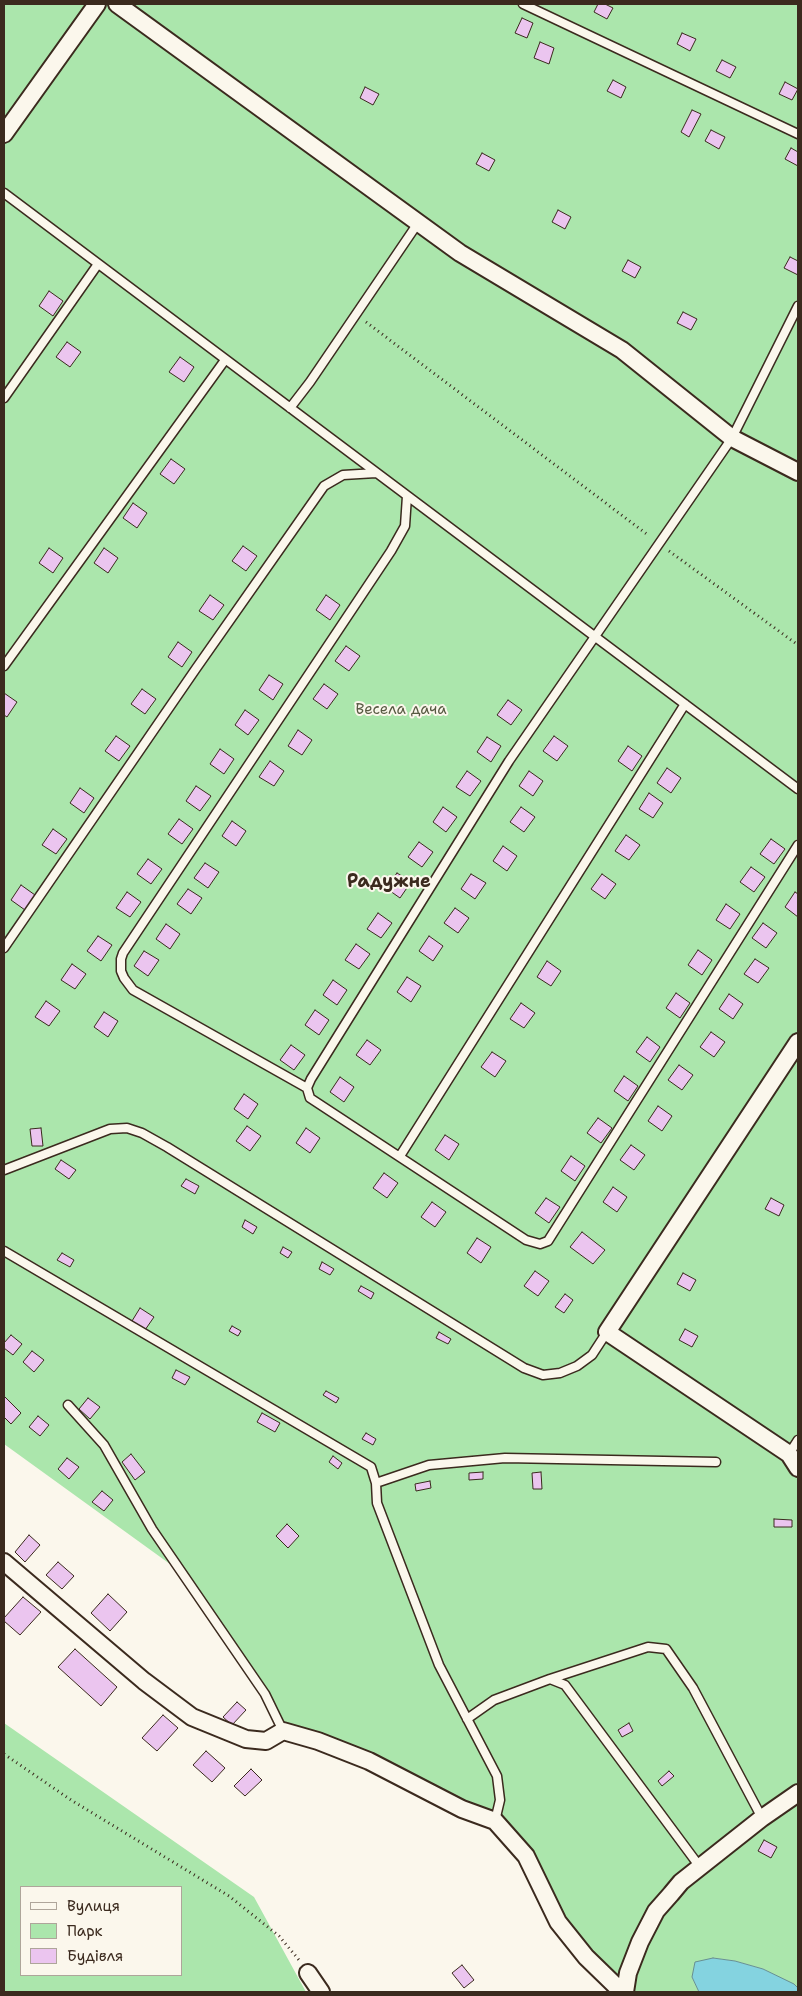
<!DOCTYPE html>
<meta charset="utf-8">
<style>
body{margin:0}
#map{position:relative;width:802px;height:1996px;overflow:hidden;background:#fbf7ec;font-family:"Shantell Sans",sans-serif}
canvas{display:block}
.frame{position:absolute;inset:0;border:5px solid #3b2a1e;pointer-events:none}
.legend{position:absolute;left:20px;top:1886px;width:162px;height:90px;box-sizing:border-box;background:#fbf7ec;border:1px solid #aea59a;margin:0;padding:6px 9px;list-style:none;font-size:15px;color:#3b2a1e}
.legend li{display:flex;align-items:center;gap:10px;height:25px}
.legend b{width:25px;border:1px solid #aea59a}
</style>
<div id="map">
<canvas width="802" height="1996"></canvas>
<div class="frame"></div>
<ul class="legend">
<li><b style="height:6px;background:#fbf7ec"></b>Вулиця</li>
<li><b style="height:14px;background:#abe6ac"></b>Парк</li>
<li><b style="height:14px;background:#ebc5ef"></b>Будівля</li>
</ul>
</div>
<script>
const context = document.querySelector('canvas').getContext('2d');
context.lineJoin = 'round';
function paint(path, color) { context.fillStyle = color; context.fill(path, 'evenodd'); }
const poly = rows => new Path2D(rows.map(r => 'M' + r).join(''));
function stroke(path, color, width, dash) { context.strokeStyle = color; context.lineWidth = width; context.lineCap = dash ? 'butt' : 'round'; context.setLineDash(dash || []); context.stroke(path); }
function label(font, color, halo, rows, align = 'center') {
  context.font = font + ' "Shantell Sans",sans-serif'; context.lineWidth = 4; context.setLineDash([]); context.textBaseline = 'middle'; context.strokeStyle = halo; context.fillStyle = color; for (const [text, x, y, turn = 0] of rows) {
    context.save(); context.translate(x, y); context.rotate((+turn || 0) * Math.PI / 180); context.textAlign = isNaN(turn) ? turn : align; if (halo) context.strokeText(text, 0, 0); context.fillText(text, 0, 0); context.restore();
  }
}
const green = poly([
 [4,4,798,4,798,1988,763,1969,735,1961,713,1958,692,1977,699,1992,622,1992,586,1957,495,1821,283,1731,265,1694,181,1572,4,1444],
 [4,1723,254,1897,306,1992,4,1992],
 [181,1887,181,1975,21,1975,21,1887]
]);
const water = poly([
 [713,1958,735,1961,763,1969,794,1984,798,1988,798,1992,699,1992,692,1977,695,1962,713,1958]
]);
const building = poly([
 [598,4,605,4,613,8,607,19,594,12,598,4],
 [522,18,533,23,527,38,515,33,522,18],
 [682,33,696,39,690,51,677,44,682,33],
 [540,42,554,48,549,64,534,58,540,42],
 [722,60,736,67,730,78,716,71,722,60],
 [613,80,626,87,621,98,607,91,613,80],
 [785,82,798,89,792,100,779,94,785,82],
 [365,87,379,94,373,105,360,98,365,87],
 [692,110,701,114,689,137,681,132,692,110],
 [711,130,725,137,719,149,705,141,711,130],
 [791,148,798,152,798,166,785,159,791,148],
 [482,153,495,160,489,171,476,164,482,153],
 [558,210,571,217,565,229,552,222,558,210],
 [790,257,798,261,798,275,784,268,790,257],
 [628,260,641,267,635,278,622,271,628,260],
 [49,291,63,301,53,316,39,306,49,291],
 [683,312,697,319,691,330,677,323,683,312],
 [67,342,81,352,70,367,56,357,67,342],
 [180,357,194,367,184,382,169,372,180,357],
 [171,459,185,469,174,484,160,474,171,459],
 [133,503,147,513,137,528,123,518,133,503],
 [243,546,257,556,246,571,232,561,243,546],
 [49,548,63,558,53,573,39,563,49,548],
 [104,548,118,558,108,573,94,563,104,548],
 [210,595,224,605,213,620,199,611,210,595],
 [326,595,340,605,330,620,316,610,326,595],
 [178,642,192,652,182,667,168,657,178,642],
 [346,646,360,656,349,671,335,661,346,646],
 [269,675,283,684,273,700,259,690,269,675],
 [324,684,338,694,327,709,313,699,324,684],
 [142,689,156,699,145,714,131,704,142,689],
 [4,693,17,702,7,717,4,715,4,693],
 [508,700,522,710,511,725,497,715,508,700],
 [245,710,259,720,248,735,235,725,245,710],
 [298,730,312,740,302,755,288,746,298,730],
 [116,736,130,746,119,761,105,751,116,736],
 [554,736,568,746,557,761,543,751,554,736],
 [487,737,501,746,491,762,477,752,487,737],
 [628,746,642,756,632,771,618,761,628,746],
 [220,749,234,759,224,774,210,764,220,749],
 [270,761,284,771,274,786,259,777,270,761],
 [667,768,681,778,671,793,657,783,667,768],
 [467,771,481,781,470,796,456,787,467,771],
 [529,771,543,781,533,796,519,786,529,771],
 [196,786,211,796,200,811,186,801,196,786],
 [80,788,94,798,84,813,70,803,80,788],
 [649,793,663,803,653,818,639,809,649,793],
 [443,807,457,817,446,832,433,822,443,807],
 [521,807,535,817,524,832,510,822,521,807],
 [179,819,193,829,182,844,168,834,179,819],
 [232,821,246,831,236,846,222,836,232,821],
 [53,829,67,839,56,854,42,845,53,829],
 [626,835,640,845,629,860,615,851,626,835],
 [771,839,785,849,774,864,760,854,771,839],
 [419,842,433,852,422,867,408,857,419,842],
 [503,846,517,856,507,871,493,861,503,846],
 [148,859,162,869,151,884,137,874,148,859],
 [205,863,219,872,208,888,194,878,205,863],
 [751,867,765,877,754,892,740,882,751,867],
 [397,873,411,882,400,898,386,888,397,873],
 [471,874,486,883,475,899,461,889,471,874],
 [602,874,616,884,605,899,591,889,602,874],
 [21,885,35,895,25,910,11,900,21,885],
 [188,889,202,898,191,914,177,904,188,889],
 [127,892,141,902,130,917,116,908,127,892],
 [795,892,798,894,798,917,785,907,795,892],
 [726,904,740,914,730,929,716,920,726,904],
 [455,908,469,918,458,933,444,923,455,908],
 [378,913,392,923,381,938,367,929,378,913],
 [763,923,777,933,766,948,752,938,763,923],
 [166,924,180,934,170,949,156,939,166,924],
 [98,936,112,945,101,961,87,951,98,936],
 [429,936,443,946,433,961,419,951,429,936],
 [356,944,370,954,359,969,345,960,356,944],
 [698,950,712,960,702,975,688,965,698,950],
 [144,951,159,960,148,976,134,966,144,951],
 [755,959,769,968,758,983,744,974,755,959],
 [547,961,561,971,551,986,537,977,547,961],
 [72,964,86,974,75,989,61,980,72,964],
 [407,977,421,986,411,1002,397,992,407,977],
 [333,980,347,990,337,1005,323,995,333,980],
 [676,993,690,1003,680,1018,666,1008,676,993],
 [729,994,743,1004,733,1019,719,1009,729,994],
 [46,1001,60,1011,49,1026,35,1017,46,1001],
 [521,1003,535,1013,524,1028,510,1019,521,1003],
 [315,1010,329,1020,319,1035,305,1025,315,1010],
 [104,1012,118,1021,108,1037,94,1027,104,1012],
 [711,1032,725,1042,714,1057,700,1047,711,1032],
 [647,1037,660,1047,650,1062,636,1052,647,1037],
 [367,1040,381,1050,370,1065,356,1055,367,1040],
 [291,1045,305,1055,294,1070,280,1060,291,1045],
 [492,1052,506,1061,495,1077,481,1067,492,1052],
 [679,1065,693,1075,682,1090,668,1080,679,1065],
 [624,1076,638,1086,628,1101,614,1091,624,1076],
 [340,1077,354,1087,344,1102,330,1092,340,1077],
 [244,1094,258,1104,248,1119,234,1109,244,1094],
 [658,1106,672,1116,662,1131,648,1121,658,1106],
 [598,1118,612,1128,601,1143,587,1133,598,1118],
 [247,1126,261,1136,250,1151,236,1141,247,1126],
 [41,1128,43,1146,32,1146,30,1129,41,1128],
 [306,1128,320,1138,310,1153,296,1143,306,1128],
 [445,1135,459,1144,449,1160,435,1150,445,1135],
 [631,1145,645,1155,634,1170,620,1160,631,1145],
 [571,1156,585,1166,575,1181,561,1171,571,1156],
 [61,1160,76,1170,69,1179,55,1169,61,1160],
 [384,1173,398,1183,387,1198,373,1188,384,1173],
 [186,1179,199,1186,195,1194,181,1186,186,1179],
 [613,1187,627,1197,617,1212,603,1202,613,1187],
 [546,1198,560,1207,549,1223,535,1213,546,1198],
 [771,1198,784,1205,779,1216,765,1209,771,1198],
 [432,1202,446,1212,435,1227,421,1217,432,1202],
 [245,1220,257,1227,253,1234,242,1227,245,1220],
 [582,1232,605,1250,593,1264,570,1247,582,1232],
 [477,1238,491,1247,481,1263,467,1253,477,1238],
 [283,1247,292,1252,288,1258,280,1253,283,1247],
 [62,1253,74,1260,70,1267,57,1260,62,1253],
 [322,1262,334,1269,330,1275,319,1269,322,1262],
 [535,1271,549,1281,538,1296,524,1286,535,1271],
 [683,1273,696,1280,690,1291,677,1284,683,1273],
 [361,1286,374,1293,371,1299,358,1291,361,1286],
 [565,1294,573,1300,564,1313,555,1307,565,1294],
 [140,1308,154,1317,145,1330,132,1321,140,1308],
 [232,1326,241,1331,238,1336,229,1331,232,1326],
 [685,1329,698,1336,692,1347,679,1340,685,1329],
 [439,1332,451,1339,448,1344,436,1338,439,1332],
 [11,1335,22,1344,13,1355,4,1348,4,1343,11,1335],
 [32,1351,44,1360,34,1372,23,1362,32,1351],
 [176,1370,190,1377,185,1385,172,1378,176,1370],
 [326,1391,339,1398,336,1403,323,1395,326,1391],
 [4,1396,21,1413,11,1424,4,1417,4,1396],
 [88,1398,100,1407,90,1419,79,1409,88,1398],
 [262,1413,280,1423,275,1432,257,1422,262,1413],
 [38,1416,49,1425,40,1436,29,1427,38,1416],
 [366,1433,376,1439,373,1445,362,1439,366,1433],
 [131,1454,145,1472,135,1480,122,1462,131,1454],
 [333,1456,342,1463,338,1469,329,1462,333,1456],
 [67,1458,79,1467,69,1479,58,1469,67,1458],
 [483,1472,483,1479,469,1480,469,1473,483,1472],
 [541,1472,542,1489,533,1489,532,1473,541,1472],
 [430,1481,431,1488,416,1491,415,1484,430,1481],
 [102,1491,113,1500,104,1511,92,1502,102,1491],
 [774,1519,792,1520,792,1527,774,1527,774,1519],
 [287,1524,299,1536,288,1548,276,1536,287,1524],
 [29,1535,40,1545,25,1562,15,1552,29,1535],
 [58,1562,74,1576,62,1589,46,1575,58,1562],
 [108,1594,127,1612,110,1631,91,1613,108,1594],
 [23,1597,41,1612,20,1635,4,1621,4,1618,23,1597],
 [75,1649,117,1687,101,1706,58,1667,75,1649],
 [237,1702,246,1710,232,1725,223,1717,237,1702],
 [163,1715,178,1728,157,1751,142,1738,163,1715],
 [629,1723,633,1731,622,1737,618,1730,629,1723],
 [206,1751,225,1768,212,1782,193,1765,206,1751],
 [251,1769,262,1780,245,1796,234,1786,251,1769],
 [669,1771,674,1776,662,1786,658,1781,669,1771],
 [764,1840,777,1847,771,1858,758,1851,764,1840],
 [462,1965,474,1980,464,1988,452,1973,462,1965]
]);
const path = poly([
 [366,322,648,535],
 [669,551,798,645],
 [4,1754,71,1800,229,1896,279,1936,299,1960]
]);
const lane = poly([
 [523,4,798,134],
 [4,193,798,789],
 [798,306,732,438,509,761,311,1079,307,1088,310,1098,526,1240,540,1244,548,1241,798,845],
 [4,398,98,264],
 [290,408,310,382,418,223],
 [4,666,225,360],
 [4,948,195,670,324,486,343,475,376,473],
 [307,1088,133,990,124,978,121,971,121,959,123,953,391,551,405,526,407,496],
 [400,1156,685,704],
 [4,1170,110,1129,127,1128,142,1133,167,1147,524,1368,543,1375,560,1373,577,1366,592,1355,607,1332],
 [4,1251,371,1467,376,1483,377,1503,439,1665,497,1776,500,1800,495,1821],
 [68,1405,104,1445,152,1529,265,1694,283,1731],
 [789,1454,798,1440],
 [376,1483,429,1465,505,1458,716,1462],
 [550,1679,648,1647,666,1649,693,1688,762,1818],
 [467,1719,494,1700,550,1679,565,1685,700,1867]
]);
const street = poly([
 [117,4,460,253,622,350,732,438,798,472],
 [4,134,97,4],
 [798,1042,607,1332,789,1454,798,1468],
 [4,1562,144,1681,192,1717,246,1739,266,1741,283,1731,318,1741,369,1761,462,1809,495,1821,526,1856,558,1922,586,1957,622,1992],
 [308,1973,321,1992],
 [625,1992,628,1973,640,1942,656,1911,671,1894,681,1882,762,1818,798,1793]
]);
const parkNames = [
 ["Весела дача",401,710]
];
const quarterNames = [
 ["Радужне",389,882]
];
paint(green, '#abe6ac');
paint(water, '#84d3e0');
stroke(water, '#678f92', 1);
paint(building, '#ebc5ef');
stroke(building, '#3b2a1e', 1);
stroke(lane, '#3b2a1e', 11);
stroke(street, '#3b2a1e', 20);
stroke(path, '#3b2a1e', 3, [1, 4]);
stroke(lane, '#fbf7ec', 8);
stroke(street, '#fbf7ec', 16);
label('15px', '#575942', '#fbf7ec', parkNames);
label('bold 18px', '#3b2a1e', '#fbf7ec', quarterNames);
</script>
